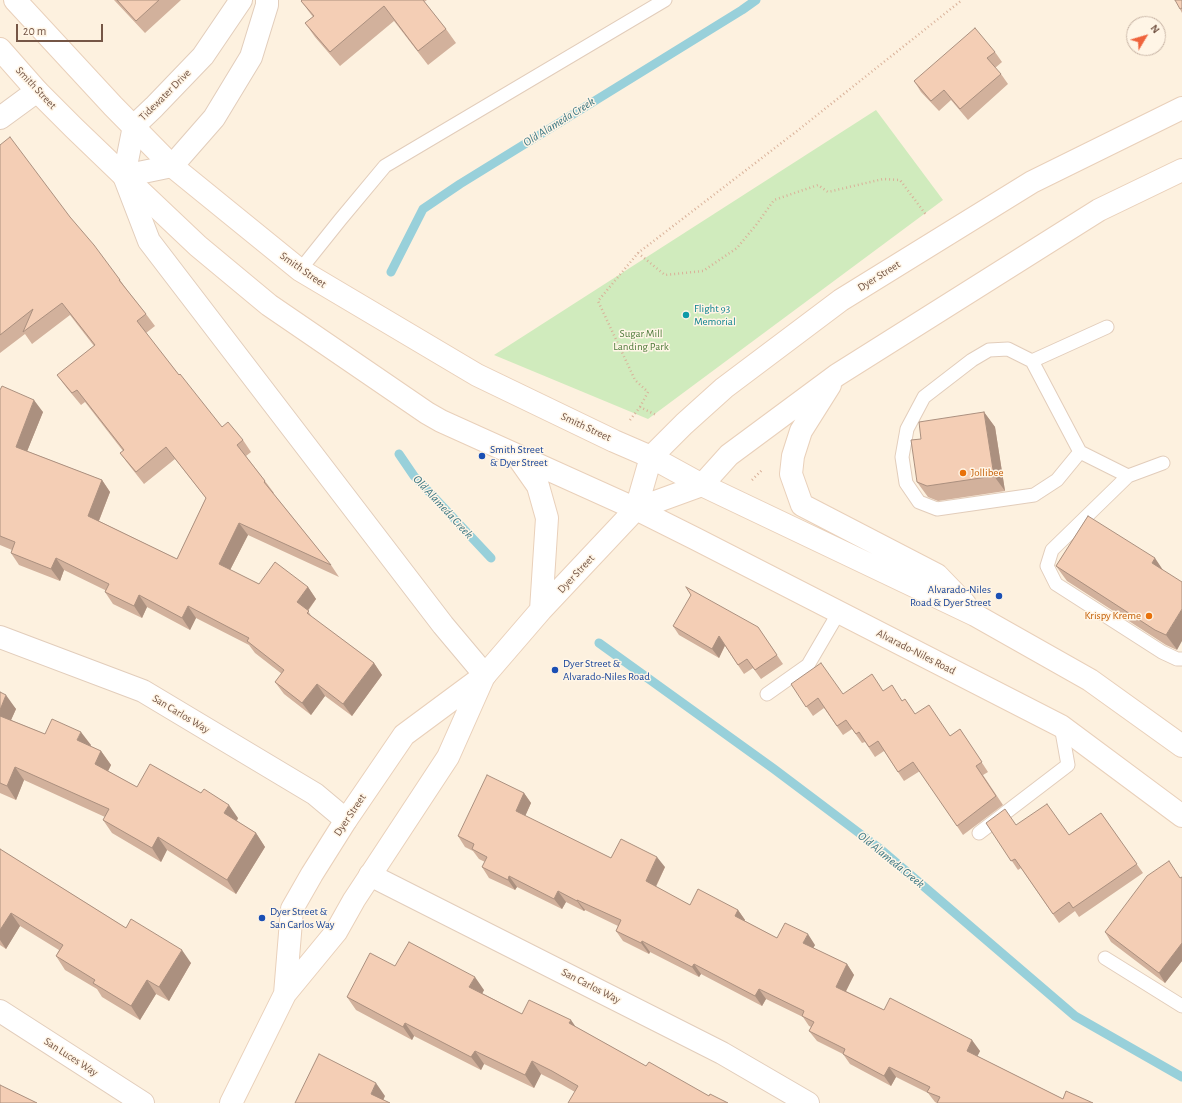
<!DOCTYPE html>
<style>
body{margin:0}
#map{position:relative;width:1182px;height:1103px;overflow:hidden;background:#fdf1df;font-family:"Alegreya Sans",sans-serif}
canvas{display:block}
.north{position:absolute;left:1126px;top:16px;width:40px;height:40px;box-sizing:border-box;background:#fff5e6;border:1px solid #c8b5a6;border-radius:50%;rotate:52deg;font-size:11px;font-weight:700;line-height:16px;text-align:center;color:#755646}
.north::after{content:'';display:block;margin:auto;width:14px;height:18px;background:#ef633c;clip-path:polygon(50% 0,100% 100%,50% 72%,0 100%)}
.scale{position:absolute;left:16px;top:24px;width:87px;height:18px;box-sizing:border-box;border:2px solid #755646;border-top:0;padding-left:5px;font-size:12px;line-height:14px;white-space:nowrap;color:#755646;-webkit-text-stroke:3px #fff5e6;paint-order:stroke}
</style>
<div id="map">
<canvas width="1182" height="1103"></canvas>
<div class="north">N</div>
<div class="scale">20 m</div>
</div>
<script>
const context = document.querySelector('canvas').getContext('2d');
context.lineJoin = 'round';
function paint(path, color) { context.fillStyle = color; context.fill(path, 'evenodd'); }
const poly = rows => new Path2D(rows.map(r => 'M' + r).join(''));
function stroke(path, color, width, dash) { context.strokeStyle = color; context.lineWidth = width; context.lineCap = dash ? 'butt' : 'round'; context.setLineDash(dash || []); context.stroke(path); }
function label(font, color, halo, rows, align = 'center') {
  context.font = font + ' "Alegreya Sans",sans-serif'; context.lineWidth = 3; context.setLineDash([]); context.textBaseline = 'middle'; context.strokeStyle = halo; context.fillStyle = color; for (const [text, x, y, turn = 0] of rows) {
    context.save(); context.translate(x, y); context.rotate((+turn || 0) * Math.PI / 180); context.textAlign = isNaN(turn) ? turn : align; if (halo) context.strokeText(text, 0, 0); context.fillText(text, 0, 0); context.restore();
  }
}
const green = poly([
 [876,110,943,200,648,419,494,355]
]);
const stream = poly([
 [391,272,423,209,460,184,742,10,756,0],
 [399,454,414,476,491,558],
 [599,643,774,769,879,848,1075,1016,1182,1077]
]);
const path = poly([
 [638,253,665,275,703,271,737,248,756,225,774,200,818,185,828,192,883,179,900,180,927,216],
 [640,407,648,392,635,380,598,301,638,253,797,131,962,0],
 [630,420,640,407,656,415],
 [752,480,762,470]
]);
const lane = poly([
 [300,270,340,220,385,166,665,0],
 [1107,327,1032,361,1080,452,1128,476,1163,463],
 [1032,361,1008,349,989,350,972,360,924,397,907,429,902,457,906,483,919,502,937,509,1034,495,1057,480,1080,452],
 [1128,476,1052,550,1047,566,1056,584,1162,652,1177,659,1182,659],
 [767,694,808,665,839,612],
 [979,833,1068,765,1061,726],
 [1105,958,1182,1006]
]);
const street = poly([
 [0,118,37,91],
 [124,176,149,241,443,625,485,675],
 [124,176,172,166,214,118,251,57,267,5,267,0],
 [124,176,134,126,154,107,203,56,241,0],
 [0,637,143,691,315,794,346,820],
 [370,875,722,1053,808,1103],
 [0,1011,143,1103]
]);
const secondary = poly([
 [15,0,113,106,172,166,300,270,477,375,614,441,651,457,702,485,975,615,1090,680,1182,746],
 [0,49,37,91,74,128,124,176,198,246,269,305,427,413,441,421,636,509,696,539,1061,726,1182,816],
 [830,385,801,431,793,456,791,474,802,505,937,575,965,604],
 [517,456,538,486,547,518,541,610],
 [636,509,651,457,684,424,724,388,841,300,1032,182,1182,108],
 [285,994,292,909,312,874,346,820,404,735,485,675,541,610,636,509,702,485,729,455,837,375,1099,210,1182,170],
 [231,1103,285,994,336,932,354,900,448,757,484,676]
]);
const wall = poly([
 [114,0,181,0,145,33],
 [302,0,427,0,424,2,446,29,456,43,428,65,394,21,340,66,315,37,305,23,313,17,301,1],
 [1182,0,1182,13,1180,9],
 [995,52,1002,62,995,68,1001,74,1008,84,968,120,951,100,939,111,921,92,914,81],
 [0,145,70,217,120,280,127,290,146,314,155,326,146,333,179,375,222,427,243,440,251,452,246,456,265,481,274,493,273,493,331,565,339,577,248,535,230,570,259,584,308,587,316,599,308,611,312,617,374,663,382,675,352,716,325,696,311,715,284,694,275,682,282,674,255,653,249,645,196,618,190,630,147,607,142,618,113,604,105,592,105,590,64,570,60,581,19,565,11,553,12,550,0,545,0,390,43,412,27,451,102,480,110,492,99,521,177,559,206,498,175,459,144,484,129,465,120,453,123,451,85,402,81,405,66,387,57,375,94,346,70,315,32,344,25,334,0,353],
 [984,412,995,427,1005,491,938,501,928,497,917,482,921,439],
 [1088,516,1177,650,1166,645,1067,581,1056,566],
 [673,626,758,627,783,664,761,679,753,668,744,674,725,646,719,658,679,635],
 [791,684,843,694,883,691,902,701,915,714,950,736,960,729,988,772,983,775,1003,805,963,835,920,771,904,781,884,751,875,757,865,742,862,743,852,729,843,735,824,708,813,716],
 [0,692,16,709,11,720,45,734,91,745,90,746,101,751,111,765,108,771,137,787,238,818,237,821,256,833,265,847,236,894,167,850,161,862,112,833,103,820,105,817,24,780,16,800,0,793],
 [524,793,531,803,525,816,611,858,665,867,656,887,690,905,738,910,745,920,745,921,777,938,815,945,813,948,847,964,854,975,846,991,884,1010,980,1051,977,1056,1063,1099,1093,1103,937,1103,935,1102,928,1093,896,1077,891,1086,850,1064,843,1054,817,1041,809,1031,811,1027,809,1026,803,1017,766,999,762,1006,701,974,699,977,650,952,649,954,623,941,616,931,618,926,585,910,584,911,566,902,562,909,517,887,515,890,489,878,482,867,485,862,479,859,473,851,465,847,458,836],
 [1101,813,1143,873,1079,917,1075,911,1059,923,1021,868,1018,870,986,823,1016,825,1069,835],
 [0,849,126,928,191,963,169,1001,156,994,140,1020,102,997,97,989,65,970,56,956,59,950,20,926,6,949,0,945],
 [1182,877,1182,961,1165,983,1111,942,1105,932],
 [395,966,484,990,482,993,522,1014,576,1027,646,1066,709,1096,728,1103,575,1092,561,1084,541,1074,534,1088,484,1064,481,1070,414,1036,412,1040,356,1010,347,997]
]);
const shadedWall = poly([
 [34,400,43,412,24,459,16,447],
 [984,412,995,427,1005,491,994,476],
 [102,480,110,492,96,528,88,516],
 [239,523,248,535,227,576,219,564],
 [56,558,64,570,60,581,51,569],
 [1155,558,1165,573,1152,563],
 [308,587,316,599,305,614,297,602],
 [139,595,147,607,142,618,134,606],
 [188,606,196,618,190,630,182,618],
 [1182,609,1182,641,1177,650,1166,635],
 [719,636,725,645,719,658,712,649],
 [374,663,382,675,352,716,343,704],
 [317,684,325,696,311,715,302,703],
 [6,695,16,709,7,729,0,718,0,710],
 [81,732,91,745,87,754,77,740],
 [101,751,111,765,105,777,95,764],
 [15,767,24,780,16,800,7,786],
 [524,793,531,803,523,821,516,811],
 [229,805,238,818,233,827,224,813],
 [256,833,265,847,236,894,227,880],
 [158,837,167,850,161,862,152,848],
 [657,857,665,867,653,892,646,881],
 [509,876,517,887,515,890,508,880],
 [558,891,566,902,562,909,554,899],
 [577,900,585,910,584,911,577,901],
 [738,910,745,920,742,926,735,916],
 [11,913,20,926,6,949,0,940,0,930],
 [808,934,815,945,810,954,803,943],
 [642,941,650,952,649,954,641,943],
 [1182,943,1182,961,1165,983,1159,973],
 [182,950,191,963,169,1001,159,987],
 [694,964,701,974,699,977,692,967],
 [847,964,854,975,843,997,836,987],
 [475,977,484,990,479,1000,469,987],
 [147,980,156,994,140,1020,131,1006],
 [759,989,766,999,762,1006,755,996],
 [571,1020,580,1033,569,1023],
 [405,1023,414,1036,412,1040,403,1027],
 [972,1040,980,1051,975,1061,967,1051],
 [475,1051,484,1064,481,1070,471,1057],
 [532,1061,541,1074,534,1088,525,1075],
 [889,1067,896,1077,891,1086,884,1076],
 [376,1083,385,1096,382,1103,371,1094]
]);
const building = poly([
 [117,0,159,0,136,21,117,0],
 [302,0,423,0,446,29,418,51,384,6,330,52,305,23,314,16,301,1,302,0],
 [1175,0,1182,0,1182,8,1180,9,1175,0],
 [975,28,995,52,987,58,1001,74,960,109,944,90,931,101,914,81,975,28],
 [10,137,70,217,94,245,120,280,119,280,146,314,137,321,179,375,180,374,222,427,228,422,243,440,237,445,265,481,264,482,331,565,239,523,219,564,259,584,275,562,308,587,297,602,309,611,307,613,374,663,343,704,317,684,302,703,275,682,284,670,247,641,249,638,188,606,182,618,139,595,134,606,105,592,109,584,56,558,51,569,11,553,15,542,0,536,0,390,2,386,34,400,16,447,102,480,88,516,177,559,206,498,166,447,136,472,120,453,124,450,77,390,72,393,57,375,95,345,62,303,23,332,33,309,0,335,0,145,10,137],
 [984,412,994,476,927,486,917,482,911,440,921,439,919,422,984,412],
 [1088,516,1155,558,1152,563,1182,582,1182,609,1166,635,1155,630,1056,566,1088,516],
 [686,587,758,627,777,655,755,670,747,659,738,665,719,636,712,649,673,626,691,595,686,587],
 [821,663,843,694,872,674,883,691,892,685,902,701,905,699,915,714,929,705,950,736,960,729,982,762,976,766,996,796,957,826,913,762,898,772,878,741,869,747,859,732,856,734,846,720,837,726,818,698,806,707,791,684,821,663],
 [0,692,6,695,0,710,0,692],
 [0,716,45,734,52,719,81,732,77,740,101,751,95,764,137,787,150,764,201,793,204,789,229,805,224,813,256,833,227,880,158,837,152,848,103,820,109,809,15,767,7,786,0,783,0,716],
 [487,775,524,793,516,811,611,858,621,839,657,857,646,881,690,905,698,889,738,910,735,916,777,938,785,923,808,934,803,943,847,964,836,987,884,1010,890,998,972,1040,967,1051,1063,1099,1066,1091,1093,1103,937,1103,940,1097,927,1092,930,1087,889,1067,884,1076,843,1054,845,1049,809,1031,814,1022,802,1016,804,1011,759,989,755,996,694,964,692,967,642,941,641,943,616,931,621,920,577,900,577,901,558,891,554,899,509,876,508,880,482,867,487,857,472,849,474,844,458,836,487,775],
 [1047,804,1069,835,1101,813,1137,864,1073,908,1069,902,1053,914,1015,859,1011,861,986,823,1005,809,1016,825,1047,804],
 [0,849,126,928,131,919,182,950,159,987,147,980,131,1006,93,983,95,980,56,956,63,945,11,913,0,930,0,849],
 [1169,861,1180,878,1182,877,1182,943,1159,973,1105,932,1147,876,1169,861],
 [409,942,475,977,469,987,522,1014,529,1000,571,1020,569,1023,646,1066,649,1062,709,1096,710,1094,728,1103,568,1103,578,1086,552,1071,532,1061,525,1075,475,1051,471,1057,405,1023,403,1027,347,997,370,953,395,966,409,942],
 [319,1054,376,1083,371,1094,390,1103,295,1103,319,1054],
 [0,1085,37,1103,0,1103,0,1085]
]);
const markers = [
 [686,315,4,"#0f9aa8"],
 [482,456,4,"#1a4fb4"],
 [963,473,4,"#e8710a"],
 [999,596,4,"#1a4fb4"],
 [1149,616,4,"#e8710a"],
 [555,670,4,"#1a4fb4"],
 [262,918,4,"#1a4fb4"]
];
const streetNames = [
 ["Smith Street",36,88,47],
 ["Tidewater Drive",165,95,-45],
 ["Smith Street",303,270,35],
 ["Dyer Street",879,276,-32],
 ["Smith Street",586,427,25],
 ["Dyer Street",576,574,-47],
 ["Alvarado-Niles Road",916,652,27],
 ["San Carlos Way",181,714,31],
 ["Dyer Street",350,815,-56],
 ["San Carlos Way",591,986,27],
 ["San Luces Way",71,1057,33]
];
const cultureNames = [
 ["Flight 93",694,309],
 ["Memorial",694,322]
];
const parkNames = [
 ["Sugar Mill",641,334],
 ["Landing Park",641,347]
];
const transitNames = [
 ["Smith Street",490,450],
 ["& Dyer Street",490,463],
 ["Alvarado-Niles",991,590,"right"],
 ["Road & Dyer Street",991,603,"right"],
 ["Dyer Street &",563,664],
 ["Alvarado-Niles Road",563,677],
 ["Dyer Street &",270,912],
 ["San Carlos Way",270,925]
];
const foodNames = [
 ["Jollibee",971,473],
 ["Krispy Kreme",1141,616,"right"]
];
const waterNames = [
 ["Old Alameda Creek",559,122,-32],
 ["Old Alameda Creek",443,507,47],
 ["Old Alameda Creek",891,860,39]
];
paint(green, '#d0ebbd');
stroke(stream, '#98d0da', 9);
stroke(lane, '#e2cdbb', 15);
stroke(street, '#e2cdbb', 24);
stroke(secondary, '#e9d0ba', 24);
stroke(path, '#d9b199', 2.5, [1, 3]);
stroke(lane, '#fff', 13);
stroke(street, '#fff', 22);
stroke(secondary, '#fff', 22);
paint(wall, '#d2b19c');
paint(shadedWall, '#ab907f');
paint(building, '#f4ceb5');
stroke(building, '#ab907f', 1);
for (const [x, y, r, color] of markers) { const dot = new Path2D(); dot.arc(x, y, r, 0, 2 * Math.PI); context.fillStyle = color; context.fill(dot); stroke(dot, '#fff5e6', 1.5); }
label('11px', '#755646', '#fff5e6', streetNames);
label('11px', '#0d838f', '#fff5e6', cultureNames, 'left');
label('11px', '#507c3d', '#fff5e6', parkNames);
label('11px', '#164399', '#fff5e6', transitNames, 'left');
label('11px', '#c56008', '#fff5e6', foodNames, 'left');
label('italic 12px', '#3b7783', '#fff5e6', waterNames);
</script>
